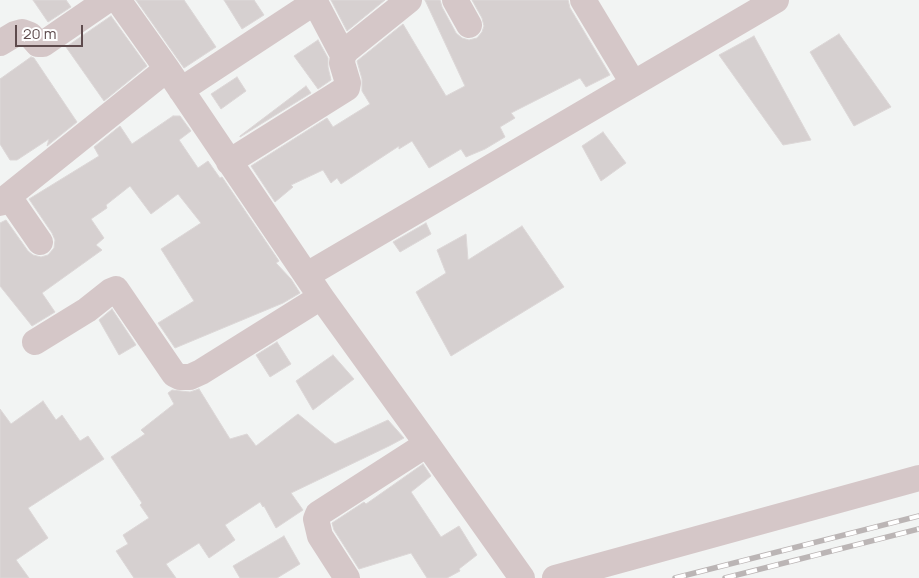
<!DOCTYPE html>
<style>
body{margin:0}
#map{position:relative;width:919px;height:578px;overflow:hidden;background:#f2f4f3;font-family:Manrope,sans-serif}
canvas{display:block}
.scale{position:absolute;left:15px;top:25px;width:68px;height:22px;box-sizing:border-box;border:2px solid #5e4b4d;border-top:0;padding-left:6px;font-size:15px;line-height:18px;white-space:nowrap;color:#5e4b4d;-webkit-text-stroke:4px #fff;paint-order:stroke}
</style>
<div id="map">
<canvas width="919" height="578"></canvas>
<div class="scale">20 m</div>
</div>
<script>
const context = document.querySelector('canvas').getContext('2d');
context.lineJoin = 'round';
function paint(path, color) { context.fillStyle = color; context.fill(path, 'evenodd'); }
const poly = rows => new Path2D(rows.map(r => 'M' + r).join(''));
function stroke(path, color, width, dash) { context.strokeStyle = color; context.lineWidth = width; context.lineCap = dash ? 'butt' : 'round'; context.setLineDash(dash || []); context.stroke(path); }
const building = poly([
 [33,0,66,0,71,7,48,22,33,0],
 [136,0,184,0,216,47,184,68,136,0],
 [224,0,254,0,264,15,242,29,224,0],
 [331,0,385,0,347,31,331,0],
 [425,0,440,0,442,7,456,33,462,38,469,40,477,38,482,32,484,26,482,18,472,0,568,0,570,8,610,75,586,87,580,78,511,113,515,118,500,127,505,137,485,149,466,157,461,149,429,168,412,141,399,149,399,146,341,184,337,178,331,183,323,170,291,185,293,187,275,202,251,166,327,118,333,127,370,104,362,91,362,79,357,61,403,24,446,96,465,86,425,0],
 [111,16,147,66,104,101,66,47,111,16],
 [839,34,891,107,854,126,810,52,839,34],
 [754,36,811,140,783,145,719,55,754,36],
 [318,40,328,58,328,67,331,80,318,89,294,56,318,40],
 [31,57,34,58,77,122,47,146,49,139,17,160,10,160,0,144,0,79,31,57],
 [237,77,246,91,221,109,211,94,237,77],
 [306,86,311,93,240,137,240,136,306,86],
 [173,116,180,116,191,131,179,140,198,168,208,161,220,178,222,177,279,261,276,263,291,279,300,293,283,303,175,348,158,323,194,301,161,249,201,223,178,194,151,214,130,186,106,205,107,208,91,219,104,238,96,245,102,250,42,293,55,312,32,326,0,286,0,223,6,220,28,251,33,255,41,257,48,255,54,248,55,240,52,233,29,199,99,156,94,147,120,126,132,144,173,116],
 [603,132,626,163,601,181,582,146,603,132],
 [426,223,431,234,400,252,393,242,426,223],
 [522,226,564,287,451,356,416,292,446,273,437,250,466,234,468,260,522,226],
 [112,309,136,345,119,355,99,320,112,309],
 [277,342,291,364,270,377,256,355,277,342],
 [333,355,354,379,313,410,296,381,333,355],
 [199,389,230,439,247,434,256,446,298,414,335,444,388,420,404,438,389,446,291,493,303,510,276,528,264,506,263,507,260,502,225,525,235,540,209,558,199,543,166,564,176,578,134,578,116,551,128,544,123,535,149,518,140,505,142,503,111,457,145,434,141,430,174,404,168,393,172,390,190,392,199,389],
 [43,401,56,420,62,415,80,441,88,436,104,459,28,508,48,538,16,560,29,578,0,578,0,409,11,424,43,401],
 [423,464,431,476,411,492,441,537,459,526,477,555,459,569,460,571,447,578,427,578,411,553,359,569,334,530,332,523,364,502,366,504,423,464],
 [284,536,300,564,277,578,240,578,233,566,284,536]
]);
const street = poly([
 [118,0,167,69,321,297,427,444,522,578],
 [314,0,343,55],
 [455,0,469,25],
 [583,0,633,83],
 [0,43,15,34,22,32,30,35,38,44,43,44,107,0],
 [181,90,315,2],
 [229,162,347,88,348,83,342,63,343,55,348,49,409,0],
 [9,197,40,242],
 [0,203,167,69],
 [307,275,776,0],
 [35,342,87,310,111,291,116,289,174,374,180,377,190,377,201,372,321,297],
 [347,578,320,536,316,519,318,514,427,444],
 [555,578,919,478]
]);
const rail = poly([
 [675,578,919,516],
 [725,578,919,529]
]);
paint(building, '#d6d0d0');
stroke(building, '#dcd7d7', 1);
stroke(street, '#d5c7c8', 26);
stroke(rail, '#bbb5b5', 5.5);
stroke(rail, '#fff', 4, [11]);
</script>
